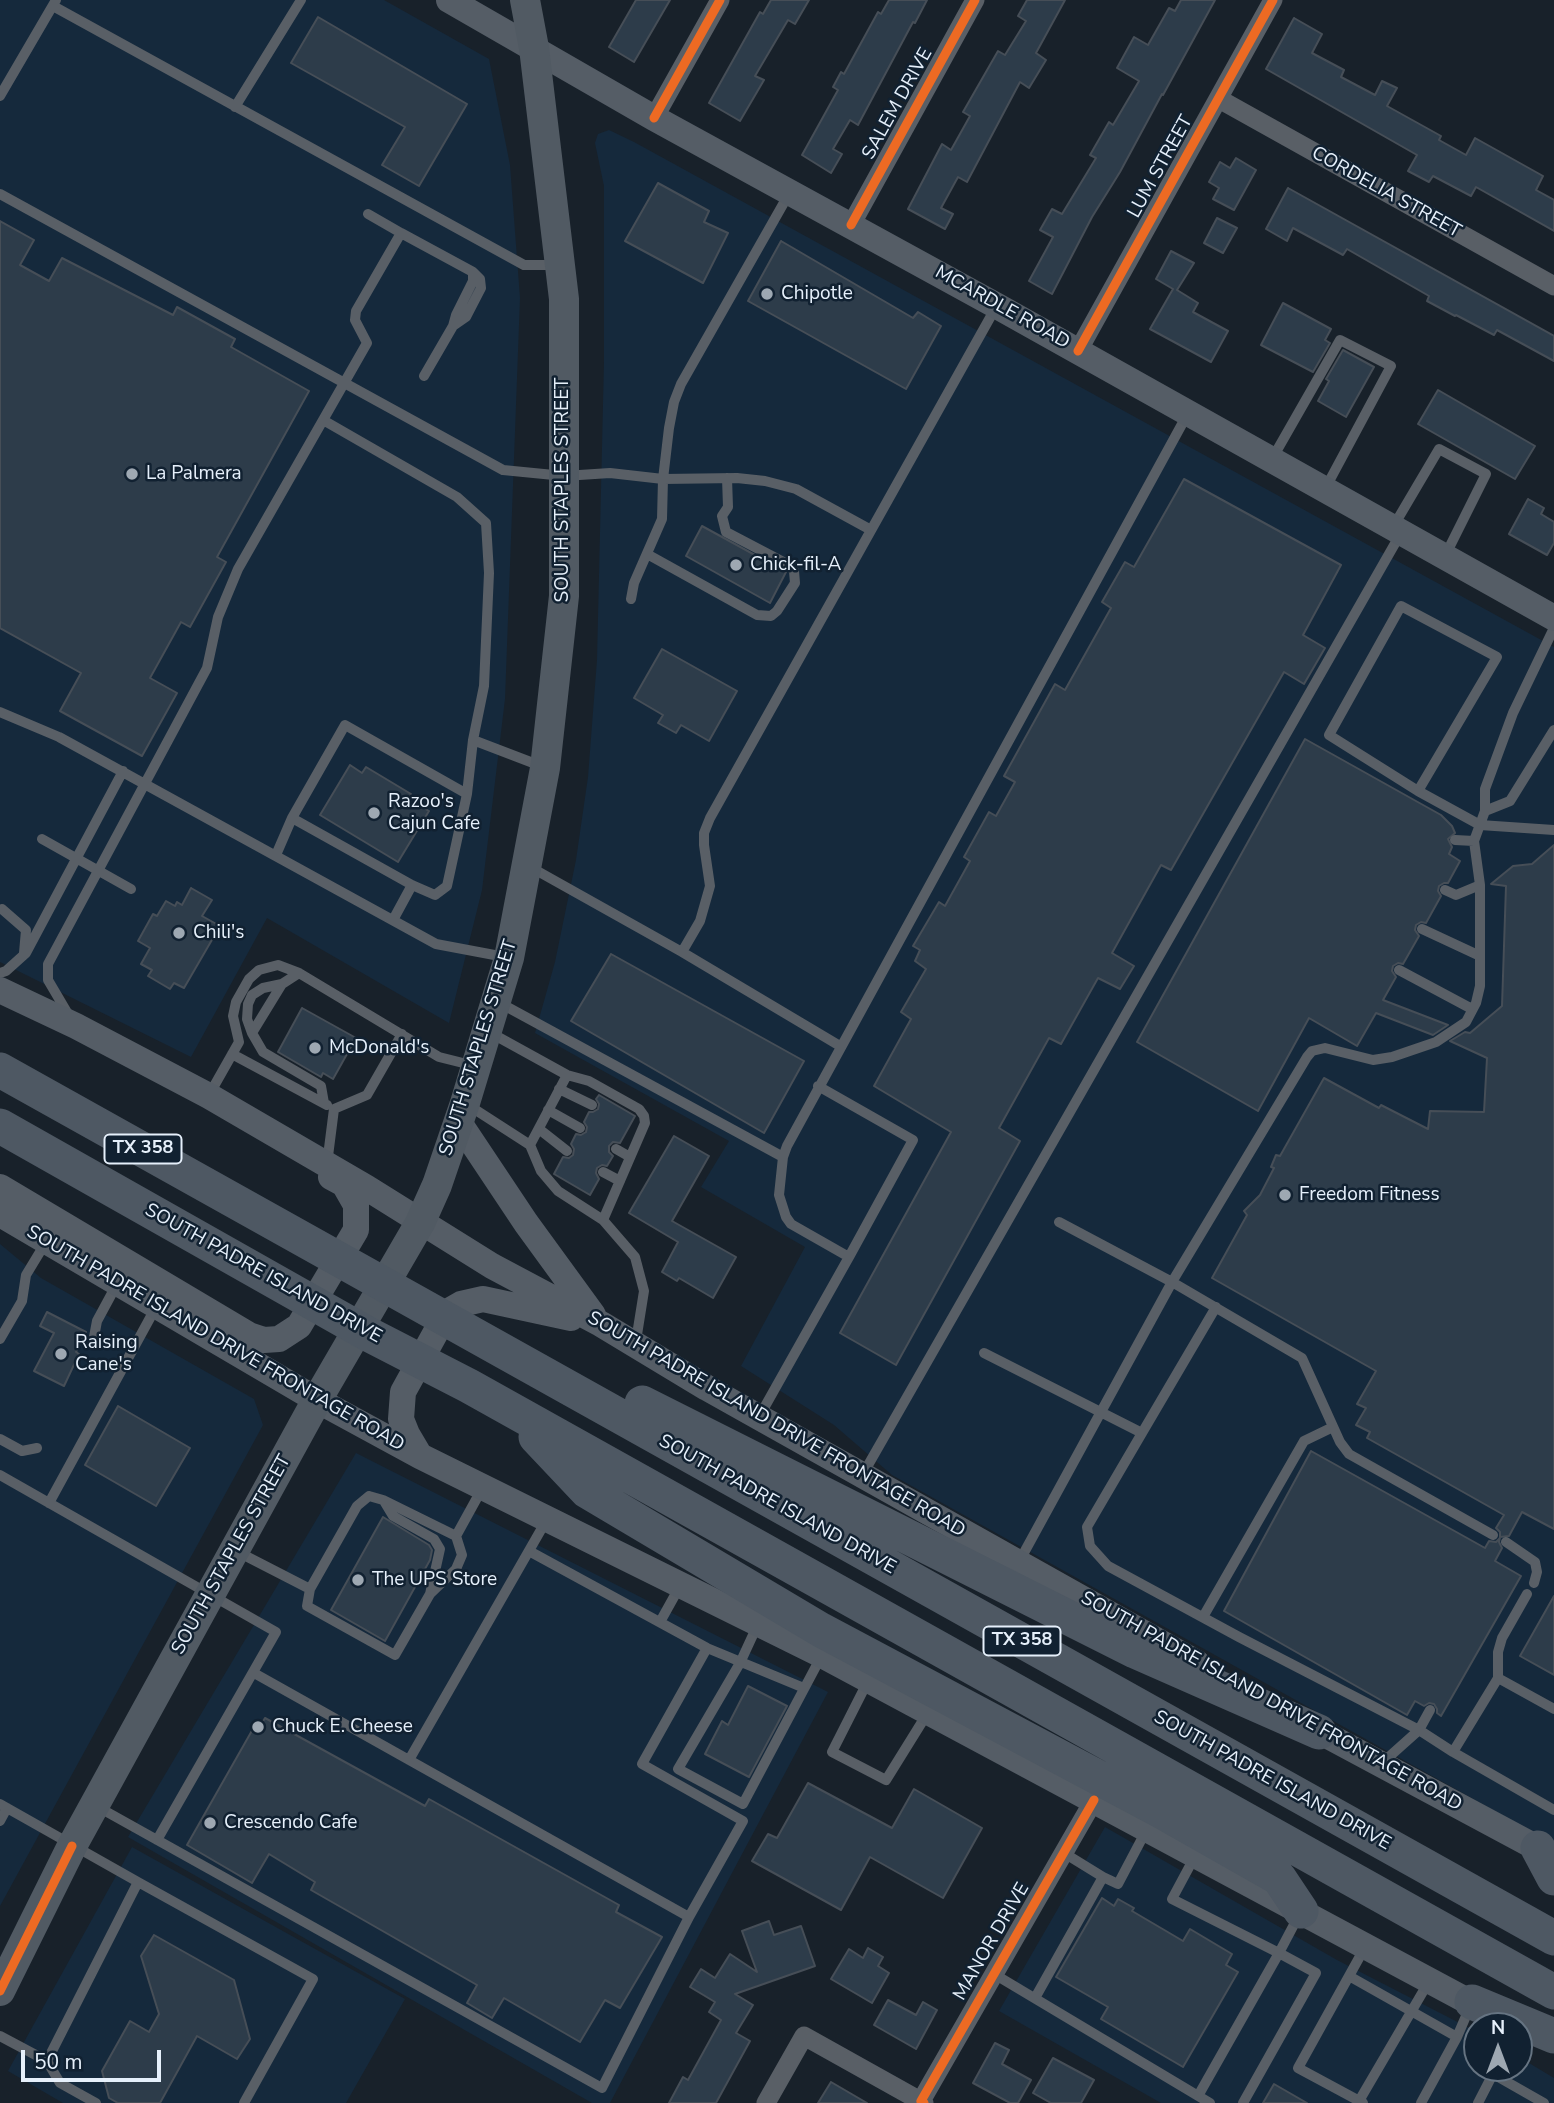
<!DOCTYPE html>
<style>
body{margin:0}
#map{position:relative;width:1554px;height:2103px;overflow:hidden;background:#18212a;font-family:"Nunito Sans",sans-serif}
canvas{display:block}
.north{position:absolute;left:1463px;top:2012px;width:70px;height:70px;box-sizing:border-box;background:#112131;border:2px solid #667482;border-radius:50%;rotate:0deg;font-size:19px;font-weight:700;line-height:28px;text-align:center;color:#e6f0fb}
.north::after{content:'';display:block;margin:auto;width:24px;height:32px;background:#9ea8b2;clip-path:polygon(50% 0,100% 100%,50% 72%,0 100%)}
.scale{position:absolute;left:21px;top:2050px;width:140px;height:32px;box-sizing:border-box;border:4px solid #e6f0fb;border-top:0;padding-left:9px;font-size:21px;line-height:24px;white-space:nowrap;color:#e6f0fb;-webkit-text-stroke:5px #112131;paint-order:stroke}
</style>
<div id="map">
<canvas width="1554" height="2103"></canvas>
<div class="north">N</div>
<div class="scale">50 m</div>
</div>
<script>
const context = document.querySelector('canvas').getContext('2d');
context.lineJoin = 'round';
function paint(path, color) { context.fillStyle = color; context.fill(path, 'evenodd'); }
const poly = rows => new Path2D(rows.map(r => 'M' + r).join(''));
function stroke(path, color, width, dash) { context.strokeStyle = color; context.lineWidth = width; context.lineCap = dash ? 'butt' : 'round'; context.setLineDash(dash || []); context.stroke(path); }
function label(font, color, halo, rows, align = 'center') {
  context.font = font + ' "Nunito Sans",sans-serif'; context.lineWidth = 5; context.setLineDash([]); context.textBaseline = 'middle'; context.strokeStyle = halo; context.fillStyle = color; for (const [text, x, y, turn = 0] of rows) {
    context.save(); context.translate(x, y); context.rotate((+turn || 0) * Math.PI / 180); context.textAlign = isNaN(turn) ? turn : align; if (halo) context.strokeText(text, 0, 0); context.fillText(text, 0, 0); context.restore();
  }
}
const built = poly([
 [0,0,384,0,489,59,510,165,520,298,505,699,482,890,449,1023,267,918,191,1057,0,962],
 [609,130,634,142,1554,647,1554,1844,892,1475,834,1425,741,1366,805,1247,701,1187,729,1141,535,1033,555,962,576,860,588,777,597,660,604,362,604,186,595,143,598,134],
 [0,1244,41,1278,254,1399,263,1425,0,1906],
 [356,1453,828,1692,610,2103,592,2103,128,1837],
 [1105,1827,1337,1960,1477,2032,1477,2068,1519,2068,1519,2057,1554,2078,1554,2103,1161,2103,999,2011],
 [132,1847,405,1999,346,2103,63,2103,8,2071]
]);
const building = poly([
 [636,0,670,0,634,62,609,47,636,0],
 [771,0,809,0,795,24,788,20,755,76,764,80,740,121,709,103,760,12,763,14,771,0],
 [889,0,927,0,915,23,913,22,858,125,850,120,833,149,842,154,831,173,802,155,838,90,833,87,841,72,844,74,878,12,881,14,889,0],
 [1027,0,1065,0,1036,53,1046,60,1029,88,1020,82,967,182,958,177,941,208,953,214,945,229,908,209,942,144,951,150,970,116,963,112,998,51,1005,55,1026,21,1018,16,1027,0],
 [1181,0,1215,0,1163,95,1162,94,1120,172,1092,217,1052,294,1029,281,1053,237,1040,230,1052,209,1062,214,1096,158,1090,155,1109,122,1113,125,1139,81,1117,68,1134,37,1148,45,1169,8,1175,11,1181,0],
 [318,17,467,104,419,186,382,165,405,127,291,63,318,17],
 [1294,18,1322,34,1312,53,1344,70,1341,77,1375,95,1382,81,1397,88,1387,106,1441,136,1439,140,1466,155,1475,138,1543,176,1536,190,1554,200,1554,231,1476,187,1471,196,1433,176,1429,182,1408,171,1417,155,1266,69,1294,18],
 [1236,158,1256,170,1234,210,1213,199,1219,188,1209,182,1220,162,1230,168,1236,158],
 [658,183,709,211,704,222,728,233,703,283,625,241,658,183],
 [1288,188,1554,336,1554,361,1497,330,1494,335,1456,315,1455,316,1427,301,1429,296,1347,249,1343,255,1293,228,1287,241,1266,229,1288,188],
 [1217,218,1237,228,1223,253,1204,243,1217,218],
 [0,221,34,240,20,265,49,281,62,258,173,315,177,307,235,339,231,347,309,391,217,557,226,562,190,627,181,622,150,678,177,693,142,756,60,711,81,673,0,628,0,221],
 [781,241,913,318,918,312,941,326,906,389,748,301,781,241],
 [1171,251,1194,263,1177,290,1198,303,1193,312,1228,331,1211,362,1150,329,1173,289,1156,279,1171,251],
 [1283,303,1331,329,1325,340,1330,343,1313,372,1261,345,1283,303],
 [1343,350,1374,367,1346,417,1318,401,1329,381,1326,379,1343,350],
 [1438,390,1535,446,1515,479,1418,424,1438,390],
 [1184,479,1341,565,1303,635,1325,648,1304,684,1284,672,1171,870,1161,865,1112,953,1134,966,1120,989,1098,978,1061,1044,1049,1038,999,1128,1020,1141,896,1365,840,1333,951,1132,874,1086,911,1019,901,1012,926,969,915,961,920,950,913,946,939,902,945,906,970,861,964,857,989,812,996,816,1015,782,1004,776,1055,684,1065,690,1111,608,1102,602,1125,562,1134,567,1184,479],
 [1528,499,1544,508,1541,514,1554,522,1554,543,1547,555,1509,534,1528,499],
 [702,526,786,572,770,603,686,556,702,526],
 [662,649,737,691,709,741,681,725,676,733,658,723,663,715,634,698,662,649],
 [1305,739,1441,815,1452,826,1455,833,1448,839,1452,847,1449,854,1460,861,1448,883,1444,883,1439,886,1438,891,1441,896,1426,923,1421,922,1416,925,1415,930,1419,936,1403,964,1398,963,1393,966,1392,971,1396,977,1383,1000,1448,1025,1433,1035,1376,1013,1357,1046,1309,1018,1258,1111,1137,1042,1305,739],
 [350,765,362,773,366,767,411,794,408,799,429,811,398,862,320,815,350,765],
 [1554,845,1554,1529,1522,1512,1509,1536,1500,1537,1499,1542,1502,1548,1495,1561,1521,1576,1441,1716,1437,1713,1437,1709,1434,1704,1429,1703,1424,1706,1415,1701,1407,1715,1224,1611,1311,1451,1485,1548,1489,1541,1496,1542,1500,1538,1500,1532,1496,1528,1504,1515,1367,1438,1370,1432,1356,1425,1366,1408,1357,1404,1376,1371,1212,1278,1247,1215,1244,1211,1260,1195,1274,1168,1271,1167,1276,1155,1280,1156,1324,1078,1379,1108,1381,1105,1428,1129,1430,1111,1484,1112,1487,1058,1450,1041,1465,1032,1470,1033,1502,1006,1506,886,1491,884,1513,866,1532,864,1554,845],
 [191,888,212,900,202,916,220,926,184,988,174,983,170,989,148,976,152,970,141,964,150,948,138,941,153,914,157,916,166,901,175,906,177,902,182,905,191,888],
 [611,954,804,1061,764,1133,571,1021,611,954],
 [302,1008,356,1038,333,1079,323,1073,321,1077,278,1052,302,1008],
 [599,1095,635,1116,620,1143,613,1142,609,1146,609,1152,613,1156,607,1166,602,1165,597,1168,596,1173,599,1179,590,1195,554,1174,563,1157,569,1158,573,1155,574,1149,571,1144,576,1134,581,1135,586,1132,587,1127,584,1122,589,1112,593,1112,598,1109,599,1104,596,1099,599,1095],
 [674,1136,709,1156,672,1221,736,1257,713,1298,679,1278,677,1281,662,1272,678,1242,629,1213,674,1136],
 [47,1312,86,1332,76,1352,79,1354,64,1386,34,1371,54,1333,40,1326,47,1312],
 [118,1406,190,1448,156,1506,85,1465,118,1406],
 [383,1517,429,1545,432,1550,430,1560,385,1641,331,1610,383,1517],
 [1554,1596,1554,1675,1520,1656,1554,1596],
 [748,1686,787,1706,749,1777,705,1754,722,1721,728,1725,748,1686],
 [265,1718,425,1806,429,1799,619,1905,616,1912,662,1937,620,2008,605,2000,580,2042,504,1998,492,2018,467,2003,477,1985,311,1890,315,1882,269,1854,252,1883,187,1845,258,1720,262,1723,265,1718],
 [808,1783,892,1828,914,1789,982,1828,943,1898,870,1857,841,1910,752,1861,768,1834,777,1838,808,1783],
 [1102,1898,1114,1906,1118,1899,1134,1908,1132,1911,1183,1941,1190,1929,1232,1954,1226,1965,1238,1972,1183,2067,1101,2019,1108,2007,1056,1977,1102,1898],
 [769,1921,774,1935,801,1926,815,1966,735,1994,753,2005,736,2033,750,2041,716,2103,669,2103,683,2077,688,2080,721,2020,709,2012,715,2002,690,1987,701,1969,715,1978,730,1954,757,1972,742,1931,769,1921],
 [154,1935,234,1980,250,2039,237,2059,197,2036,160,2103,118,2103,109,2098,102,2071,130,2021,149,2032,159,2014,141,1956,154,1935],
 [868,1948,883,1957,878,1966,889,1973,872,2003,831,1979,849,1949,863,1958,868,1948],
 [888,2000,916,2015,923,2002,937,2010,916,2049,874,2025,888,2000],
 [995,2043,1009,2050,1002,2064,1031,2080,1018,2103,1010,2103,973,2083,995,2043],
 [1053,2058,1094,2080,1081,2103,1051,2103,1033,2093,1053,2058],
 [831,2082,867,2103,818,2103,831,2082],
 [1274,2084,1307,2103,1263,2103,1274,2084]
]);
const lane = poly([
 [53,6,524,265,556,265],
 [0,96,56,0],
 [235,107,301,0],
 [0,194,503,470,564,476,610,473,663,479,737,478,765,481,796,489,871,530],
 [401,233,473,272,473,281,456,315,453,326,424,376],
 [453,326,466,317,481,288,480,279,473,272],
 [1272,459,1340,340,1391,366,1325,489],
 [1393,527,1439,449,1486,474,1445,556],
 [647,554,757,615,771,616,777,611,795,583,794,571,789,565,726,532,722,516,728,507,727,478],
 [631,599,634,583,662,519,663,479,669,428,674,402,681,384,790,192],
 [0,712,59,737,436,944,505,957],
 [473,740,541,766],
 [1418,791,1497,657,1401,606,1329,735,1418,791,1480,825,1554,830],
 [1485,811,1510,801,1554,730],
 [292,818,345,725,467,794],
 [42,839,131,889],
 [1455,840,1474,841],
 [276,855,292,818,412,885,435,895,447,886,467,794,473,740,484,686,489,573,486,523,457,497,323,420],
 [532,868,682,952,840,1046],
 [1445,890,1456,895,1480,885],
 [2,909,26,930,24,953],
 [393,920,412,885],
 [1422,929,1480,956],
 [682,952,700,921,710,886,704,845,704,833,710,818,996,307],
 [1399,970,1472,1009],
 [0,973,6,971,26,953,123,771],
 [299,973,282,984,252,1033,263,1052,321,1086,324,1103],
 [498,1002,783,1157],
 [68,1014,48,980,48,964,207,668,218,617,238,569,367,343,355,320,356,311,401,233,368,214],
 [489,1032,567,1075,589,1081,639,1109,644,1116,645,1123,603,1220,635,1257,644,1291,636,1341],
 [252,1033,247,1019,248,1004,252,995,263,988,282,984],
 [232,1054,327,1105],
 [818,1086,913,1140,849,1257],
 [559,1089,592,1105],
 [209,1095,239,1042,233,1016,236,1002,249,979,259,970,278,965,299,973,439,1057,475,1066],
 [468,1105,530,1145,567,1075],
 [548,1110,580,1128],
 [539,1129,567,1151],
 [530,1145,541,1171,558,1191,603,1220],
 [616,1149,630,1157],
 [327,1164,334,1109,367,1095,402,1034],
 [603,1172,620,1181],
 [1059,1222,1172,1282,1302,1358,1340,1442,1349,1454,1493,1535],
 [94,1337,97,1321,117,1284],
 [0,1339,22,1301,26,1275,46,1242],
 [984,1353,1142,1433,1087,1527,1090,1546,1108,1566,1239,1637,1419,1730,1453,1752],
 [759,1417,849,1257,791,1224,786,1217,779,1195,783,1157,787,1146,1187,415],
 [1142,1433,1216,1307],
 [0,1439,22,1451,37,1448],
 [863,1474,1401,533],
 [0,1475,276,1632,157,1840],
 [369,1496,383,1500,456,1536,462,1555,456,1569,430,1594,395,1655,307,1606,310,1589,357,1506,369,1496],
 [384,1501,393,1516,434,1539,440,1549,430,1594],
 [49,1503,156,1307],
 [456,1536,483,1487],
 [1506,1542,1535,1562,1537,1572,1534,1583],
 [529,1551,707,1648,804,1688],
 [238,1552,310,1589],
 [1020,1560,1172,1282,1307,1057,1312,1051,1325,1048,1373,1060,1392,1057,1436,1042,1466,1022,1476,1003,1480,986,1480,885,1474,841,1485,811,1485,789,1513,713,1554,628],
 [1527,1594,1502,1638,1498,1652,1498,1678,1453,1752,1554,1810],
 [1203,1617,1304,1441,1333,1427],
 [660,1622,680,1586],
 [758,1624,740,1663,678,1769,743,1804,822,1655],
 [254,1673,689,1917],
 [1498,1678,1554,1709],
 [868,1681,832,1752,886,1780,927,1714],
 [409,1760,546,1521],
 [1381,1764,1419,1730,1430,1710],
 [0,1804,138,1882,47,2061,0,2036],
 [98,1807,602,2088,689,1917,743,1821,642,1764,707,1648],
 [0,1821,7,1808],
 [1194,1858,1172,1899,1279,1953,1299,1915],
 [1103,1877,1118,1884,1147,1829],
 [138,1882,313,1979,244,2103],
 [994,1974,1210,2103],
 [1349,1976,1457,2037,1421,2103],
 [1035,1998,1103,1877,1064,1853],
 [1457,2037,1469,2009],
 [47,2061,60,2083,96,2103],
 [1493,2074,1544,2103],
 [1198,2096,1279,1953,1316,1973,1243,2103],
 [1359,2101,1428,1983],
 [1363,2103,1298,2068,1364,1949],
 [1478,2103,1496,2068]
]);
const street = poly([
 [1219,99,1554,286],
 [654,118,720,0],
 [851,225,975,0],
 [1078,351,1273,0],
 [921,2101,1094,1800],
 [766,2103,804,2036,924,2103]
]);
const secondary = poly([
 [449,0,654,118,997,306,1554,618],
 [0,990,76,1026,209,1096,367,1188,492,1266,601,1324,707,1388,1197,1663],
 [458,1121,526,1223,593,1315],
 [0,1187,249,1335,264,1340,279,1339,299,1326,356,1230,356,1205,344,1184,331,1177],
 [0,1214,317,1400,420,1456,822,1655,1488,2012],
 [420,1456,407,1434,401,1419,403,1392,447,1312,461,1304,483,1299,571,1318],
 [1304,1723,1554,1857]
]);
const primary = poly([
 [0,1991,72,1846,317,1400,420,1223,437,1185,465,1103,509,958,545,768,564,596,564,299,534,48,525,0]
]);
const highway = poly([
 [0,1070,1554,1938],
 [0,1126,368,1334,469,1386,1554,1992],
 [642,1403,1135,1651,1319,1732],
 [536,1437,587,1491,821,1630,1161,1811,1279,1878,1301,1911],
 [1538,1848,1554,1878],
 [1472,2002,1554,2036]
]);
const cycleway = poly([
 [654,118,720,0],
 [851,225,975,0],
 [1078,351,1273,0],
 [0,1991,72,1846],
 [924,2103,921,2101,1094,1800]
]);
const markers = [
 [767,294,7,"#9ea8b2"],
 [132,474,7,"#9ea8b2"],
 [736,565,7,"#9ea8b2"],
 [374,813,7,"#9ea8b2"],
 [179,933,7,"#9ea8b2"],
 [315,1048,7,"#9ea8b2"],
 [1285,1195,7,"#9ea8b2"],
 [61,1354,7,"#9ea8b2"],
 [358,1580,7,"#9ea8b2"],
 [258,1727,7,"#9ea8b2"],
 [210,1823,7,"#9ea8b2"]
];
const shields = [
 [143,1149,77],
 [1022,1641,77]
];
const shieldNames = [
 ["TX 358",143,1149],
 ["TX 358",1022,1641]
];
const streetNames = [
 ["SALEM DRIVE",898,104,-61],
 ["LUM STREET",1161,167,-61],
 ["CORDELIA STREET",1386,193,29],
 ["MCARDLE ROAD",1002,308,29],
 ["SOUTH STAPLES STREET",563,490,-90],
 ["SOUTH STAPLES STREET",479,1048,-73],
 ["SOUTH PADRE ISLAND DRIVE",263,1274,29],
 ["SOUTH PADRE ISLAND DRIVE FRONTAGE ROAD",215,1339,30],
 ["SOUTH PADRE ISLAND DRIVE FRONTAGE ROAD",776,1425,30],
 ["SOUTH PADRE ISLAND DRIVE",777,1505,29],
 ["SOUTH STAPLES STREET",232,1555,-61],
 ["SOUTH PADRE ISLAND DRIVE FRONTAGE ROAD",1271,1702,29],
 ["SOUTH PADRE ISLAND DRIVE",1272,1781,29],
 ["MANOR DRIVE",992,1942,-60]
];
const poiNames = [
 ["Chipotle",781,294],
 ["La Palmera",146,474],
 ["Chick-fil-A",750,565],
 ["Razoo's",388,802],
 ["Cajun Cafe",388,824],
 ["Chili's",193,933],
 ["McDonald's",329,1048],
 ["Freedom Fitness",1299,1195],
 ["Raising",75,1343],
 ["Cane's",75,1365],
 ["The UPS Store",372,1580],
 ["Chuck E. Cheese",272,1727],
 ["Crescendo Cafe",224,1823]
];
paint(built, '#15293c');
paint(building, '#2d3c4a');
stroke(building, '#464e57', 2);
stroke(lane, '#595f66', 10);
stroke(street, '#595f66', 19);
stroke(secondary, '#555d66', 26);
stroke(primary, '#515a63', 30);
stroke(highway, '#4e5863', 35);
stroke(cycleway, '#ed6a23', 9);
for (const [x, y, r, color] of markers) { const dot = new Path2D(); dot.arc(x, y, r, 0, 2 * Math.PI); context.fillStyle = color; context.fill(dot); stroke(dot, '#112131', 2.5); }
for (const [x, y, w] of shields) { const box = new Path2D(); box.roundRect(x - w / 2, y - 14.5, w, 29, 5); context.fillStyle = '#112131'; context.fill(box); stroke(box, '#e6f0fb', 2); }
label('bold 18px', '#e6f0fb', null, shieldNames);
label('19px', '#e6f0fb', '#112131', streetNames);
label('19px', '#e6f0fb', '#112131', poiNames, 'left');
</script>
